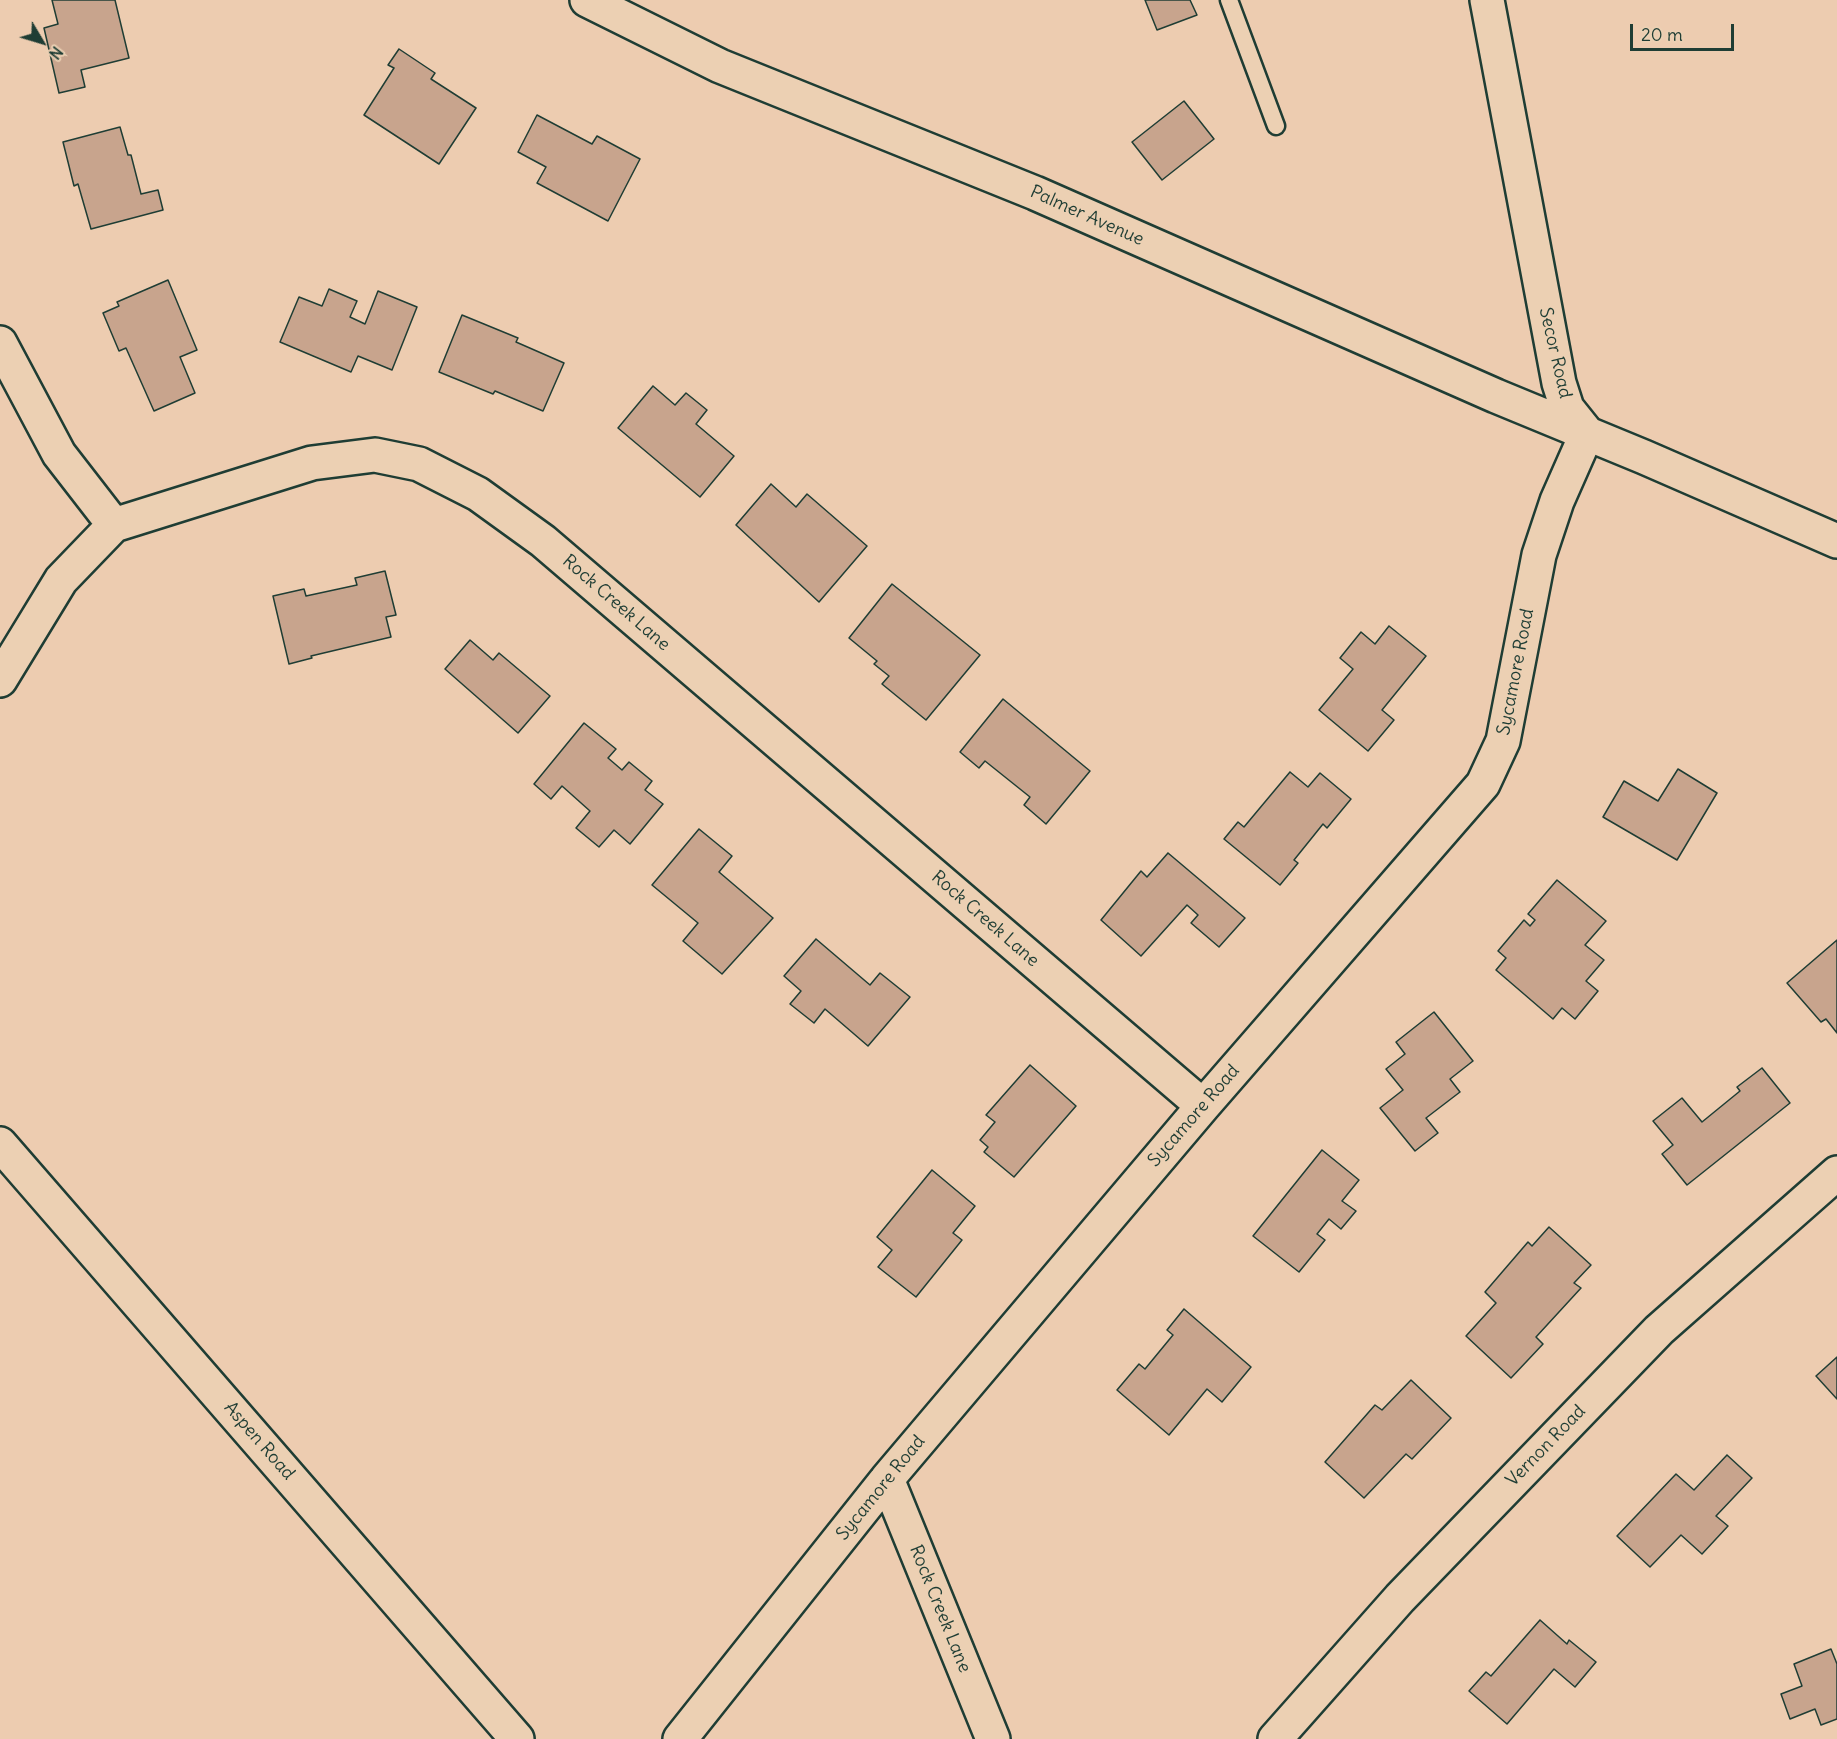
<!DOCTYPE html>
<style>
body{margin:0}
#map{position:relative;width:1837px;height:1739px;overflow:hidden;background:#edccb0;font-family:Delius,sans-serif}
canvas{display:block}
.north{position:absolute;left:12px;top:12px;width:60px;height:60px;-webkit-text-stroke:4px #ecd0b3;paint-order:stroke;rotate:128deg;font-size:16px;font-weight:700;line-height:24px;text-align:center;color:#1f3d34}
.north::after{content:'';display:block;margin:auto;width:21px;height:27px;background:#1f3d34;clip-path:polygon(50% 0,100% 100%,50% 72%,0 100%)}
.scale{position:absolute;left:1630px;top:24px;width:104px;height:27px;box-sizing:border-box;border:3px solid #1f3d34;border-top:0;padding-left:8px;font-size:18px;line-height:21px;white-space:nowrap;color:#1f3d34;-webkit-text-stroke:4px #ecd0b3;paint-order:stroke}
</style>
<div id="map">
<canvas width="1837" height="1739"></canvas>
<div class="north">N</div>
<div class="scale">20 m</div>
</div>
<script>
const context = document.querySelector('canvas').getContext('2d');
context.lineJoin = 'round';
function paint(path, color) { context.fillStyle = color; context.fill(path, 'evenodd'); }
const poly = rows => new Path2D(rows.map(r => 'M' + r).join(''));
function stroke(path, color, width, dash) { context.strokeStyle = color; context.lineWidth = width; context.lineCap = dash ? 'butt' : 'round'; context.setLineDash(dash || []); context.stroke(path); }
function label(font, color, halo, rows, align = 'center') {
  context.font = font + ' Delius,sans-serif'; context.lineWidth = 4.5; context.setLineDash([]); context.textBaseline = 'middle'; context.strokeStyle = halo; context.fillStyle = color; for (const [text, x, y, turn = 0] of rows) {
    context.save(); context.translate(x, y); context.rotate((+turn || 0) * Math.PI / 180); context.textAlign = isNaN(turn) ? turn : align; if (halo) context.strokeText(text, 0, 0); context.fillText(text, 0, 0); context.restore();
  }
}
const building = poly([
 [52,0,115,0,129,58,81,70,85,87,59,93,44,28,58,24,52,0],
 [1145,0,1190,0,1197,15,1157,30,1145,0],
 [399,49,435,73,431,79,476,108,439,164,364,115,394,68,388,65,399,49],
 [1184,101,1214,139,1162,180,1132,142,1184,101],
 [537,115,592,144,597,136,640,159,608,221,537,183,546,167,518,152,537,115],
 [120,127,128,155,131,155,141,194,158,190,163,210,91,229,78,184,74,186,63,142,120,127],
 [168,280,197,350,180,357,195,393,154,411,126,348,119,351,103,313,119,306,117,302,168,280],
 [329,289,357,301,350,317,365,324,378,291,417,307,392,370,358,356,351,372,280,342,299,297,322,306,329,289],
 [462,315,518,338,516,342,564,363,543,411,495,391,493,394,439,372,462,315],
 [653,386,675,405,686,393,707,410,696,424,734,456,700,497,618,428,653,386],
 [771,484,796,507,807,494,867,546,819,602,736,525,771,484],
 [385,571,396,615,386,617,391,637,311,656,312,658,289,664,273,596,304,589,306,596,357,585,355,578,385,571],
 [892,584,980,655,926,720,882,684,889,676,874,664,877,661,849,638,892,584],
 [1389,626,1426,656,1382,710,1394,720,1368,751,1319,710,1353,669,1340,658,1361,632,1375,644,1389,626],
 [470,640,493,660,499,653,550,696,518,733,445,669,470,640],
 [1003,699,1090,771,1046,824,1024,805,1030,797,985,761,979,768,960,752,1003,699],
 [584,723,616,749,608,758,622,770,629,762,652,781,645,790,663,804,630,844,614,830,599,847,576,828,590,811,562,786,551,799,534,784,584,723],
 [1678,769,1717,793,1677,860,1603,817,1624,781,1658,801,1678,769],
 [1290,772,1308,787,1320,773,1351,799,1327,828,1323,824,1294,860,1298,863,1280,885,1224,839,1238,822,1244,827,1290,772],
 [699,829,732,856,719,872,773,918,722,974,683,941,698,923,652,885,699,829],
 [1168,853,1245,918,1219,947,1191,923,1198,915,1187,905,1141,956,1101,920,1141,871,1147,877,1168,853],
 [1557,880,1606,921,1585,945,1604,960,1586,981,1598,991,1575,1019,1562,1008,1553,1019,1496,970,1506,958,1498,951,1524,920,1530,926,1535,920,1528,914,1557,880],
 [816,939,870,985,880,973,910,997,868,1046,825,1009,814,1023,790,1004,801,991,784,976,816,939],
 [1837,940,1837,1033,1826,1019,1821,1022,1787,983,1837,940],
 [1434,1012,1473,1061,1450,1079,1460,1092,1426,1118,1438,1133,1415,1151,1380,1108,1403,1090,1386,1069,1405,1054,1396,1042,1434,1012],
 [1030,1065,1076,1106,1014,1177,984,1152,988,1147,980,1140,995,1122,986,1115,1030,1065],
 [1762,1068,1790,1103,1687,1185,1662,1154,1673,1145,1653,1121,1682,1098,1702,1122,1740,1091,1737,1087,1762,1068],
 [1322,1150,1359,1180,1342,1201,1356,1211,1341,1229,1329,1219,1317,1234,1325,1240,1299,1272,1253,1236,1322,1150],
 [932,1170,975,1206,953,1233,962,1240,916,1297,878,1267,892,1250,877,1237,932,1170],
 [1549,1227,1591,1265,1574,1283,1581,1288,1536,1337,1543,1344,1511,1378,1466,1336,1496,1303,1485,1292,1528,1242,1532,1246,1549,1227],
 [1184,1309,1251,1367,1222,1402,1207,1389,1169,1435,1117,1390,1139,1364,1145,1369,1173,1335,1167,1330,1184,1309],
 [1837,1357,1837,1399,1816,1376,1837,1357],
 [1411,1380,1451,1418,1412,1459,1406,1454,1364,1498,1325,1462,1375,1405,1382,1410,1411,1380],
 [1727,1455,1752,1478,1716,1516,1728,1526,1702,1554,1681,1535,1650,1567,1617,1536,1676,1474,1694,1490,1727,1455],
 [1540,1620,1567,1644,1569,1640,1596,1662,1575,1687,1554,1669,1507,1724,1469,1691,1486,1672,1491,1676,1540,1620],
 [1831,1649,1837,1664,1837,1719,1821,1725,1815,1709,1790,1719,1781,1694,1802,1686,1794,1664,1831,1649]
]);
const lane = poly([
 [1229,0,1276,126]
]);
const street = poly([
 [0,343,59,454,114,525],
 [0,680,61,580,114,525,312,463,375,455,419,464,478,494,543,541,1203,1106],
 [0,1144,517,1739],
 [887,1479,993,1739],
 [680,1739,887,1479,1203,1106,1483,784,1503,741,1539,555,1557,501,1587,433],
 [1275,1739,1400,1598,1659,1330,1837,1173]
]);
const secondary = poly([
 [587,0,720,66,1035,193,1496,396,1644,457,1837,541],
 [1487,0,1559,383,1567,408,1587,433]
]);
const streetNames = [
 ["Palmer Avenue",1087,216,24],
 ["Secor Road",1555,353,77],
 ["Rock Creek Lane",616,603,41],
 ["Sycamore Road",1516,672,-79],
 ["Rock Creek Lane",985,919,41],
 ["Sycamore Road",1194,1116,-49],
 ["Aspen Road",259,1441,49],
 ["Vernon Road",1546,1446,-46],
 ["Sycamore Road",881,1488,-51],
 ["Rock Creek Lane",940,1609,68]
];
paint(building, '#c8a48d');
stroke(building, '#1f3d34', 1.5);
stroke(lane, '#1f3d34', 21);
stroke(street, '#1f3d34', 38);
stroke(secondary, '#1f3d34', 38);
stroke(lane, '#ecd0b3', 16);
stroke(street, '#ecd0b3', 33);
stroke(secondary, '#ecd0b3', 33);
label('18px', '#1f3d34', '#ecd0b3', streetNames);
</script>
